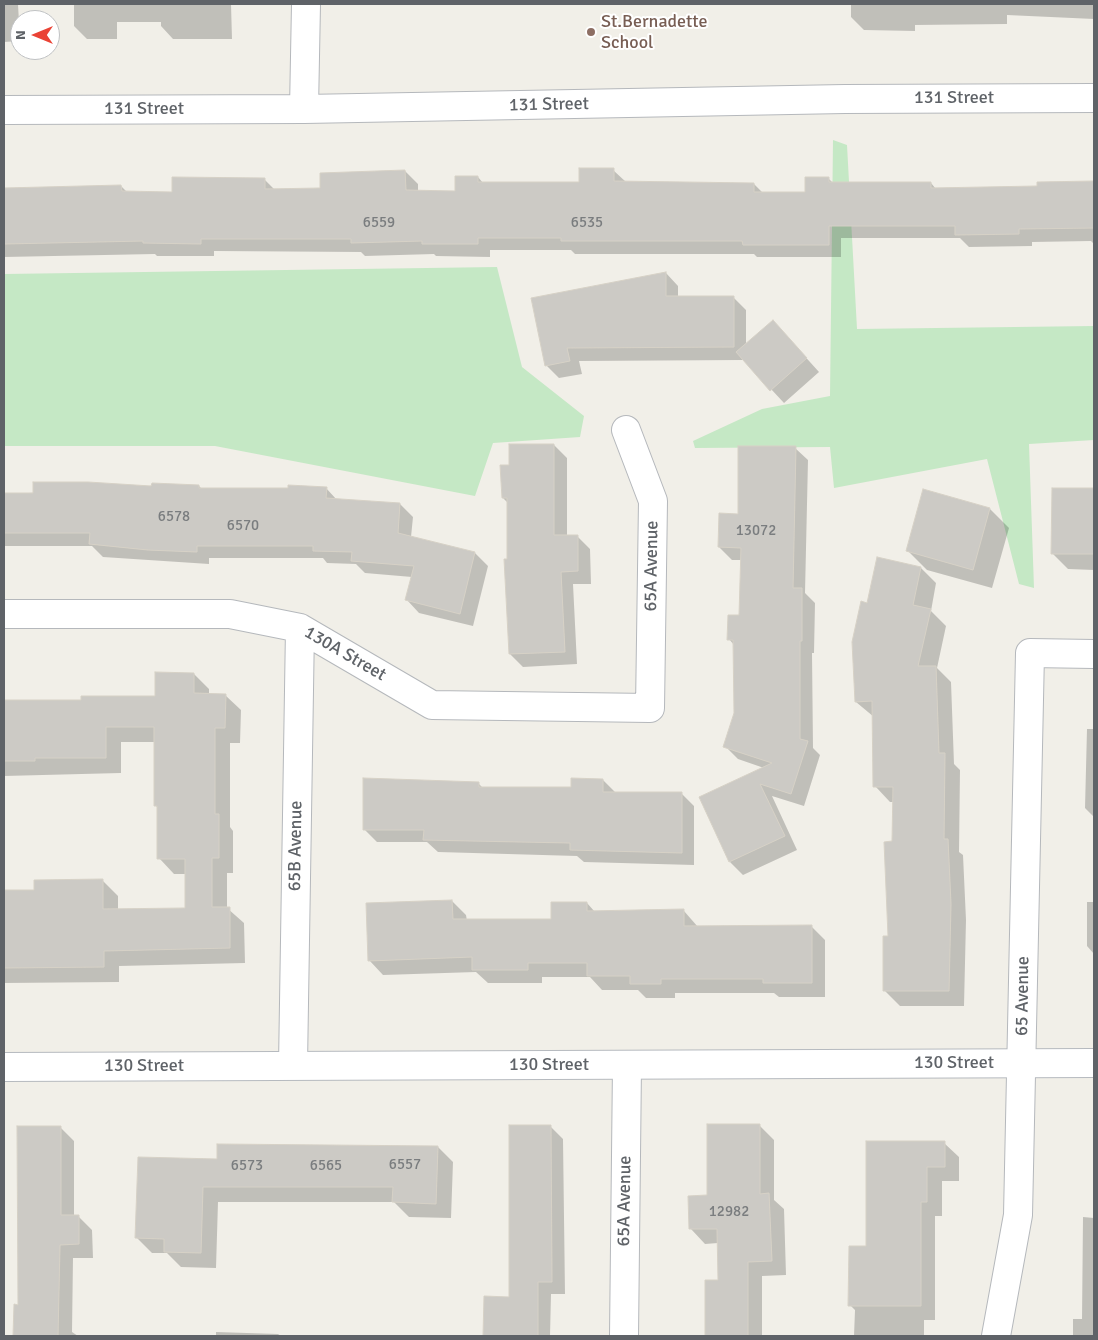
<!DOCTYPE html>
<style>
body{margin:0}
#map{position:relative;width:1098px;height:1340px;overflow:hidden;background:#f1efe8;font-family:Signika,sans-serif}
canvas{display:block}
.frame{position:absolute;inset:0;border:5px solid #5f6368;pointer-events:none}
.north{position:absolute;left:10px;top:10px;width:50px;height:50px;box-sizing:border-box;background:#fff;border:1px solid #bfc1c3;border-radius:50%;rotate:270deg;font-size:14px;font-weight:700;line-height:20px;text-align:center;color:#5f6368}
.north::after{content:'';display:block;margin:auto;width:18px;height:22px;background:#ea4335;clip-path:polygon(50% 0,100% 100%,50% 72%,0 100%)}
</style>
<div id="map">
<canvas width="1098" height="1340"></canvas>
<div class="frame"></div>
<div class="north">N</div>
</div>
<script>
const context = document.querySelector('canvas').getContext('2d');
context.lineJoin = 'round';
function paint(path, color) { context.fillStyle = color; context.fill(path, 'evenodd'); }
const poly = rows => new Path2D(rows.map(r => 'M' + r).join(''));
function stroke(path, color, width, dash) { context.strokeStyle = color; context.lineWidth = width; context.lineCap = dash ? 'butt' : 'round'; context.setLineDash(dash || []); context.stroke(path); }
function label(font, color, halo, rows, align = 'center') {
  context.font = font + ' Signika,sans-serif'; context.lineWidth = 4; context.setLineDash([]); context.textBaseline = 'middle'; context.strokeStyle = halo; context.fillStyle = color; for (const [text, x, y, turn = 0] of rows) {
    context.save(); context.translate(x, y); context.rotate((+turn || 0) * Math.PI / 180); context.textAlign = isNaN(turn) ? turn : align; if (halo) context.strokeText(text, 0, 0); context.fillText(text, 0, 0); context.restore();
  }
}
const green = poly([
 [833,140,847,145,857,329,1094,326,1094,440,1029,444,1034,588,1019,584,987,459,834,488,830,447,695,448,693,441,762,409,830,396],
 [497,267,522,367,584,416,580,437,493,443,475,496,215,446,4,446,4,274]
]);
const shadow = poly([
 [4,4,18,4,20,41,4,42],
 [74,4,231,4,232,39,173,39,161,26,161,22,117,22,117,39,87,39,74,26],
 [851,4,1094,4,1094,19,1007,15,1007,24,915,25,915,31,864,30,851,17],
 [613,170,626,182,754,184,763,193,807,193,828,178,833,183,931,183,936,189,1038,187,1038,184,1094,184,1094,244,1091,241,1032,242,1032,246,969,247,960,238,841,238,841,257,757,257,754,254,575,254,571,250,490,250,490,257,436,256,434,254,365,256,361,252,214,251,214,256,157,256,155,254,4,257,4,189,121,186,128,193,174,193,264,179,275,190,322,189,405,171,418,184,418,192,456,192,478,177,483,183,580,183],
 [666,273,678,286,678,297,733,297,746,310,746,345,773,321,819,372,784,403,744,360,579,361,582,374,559,378,546,365,533,299],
 [554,445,567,458,567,536,577,536,590,549,591,584,573,584,577,664,523,667,510,654,508,503,503,498,510,467],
 [795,448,808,460,805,593,815,603,814,653,812,653,813,748,820,755,804,806,772,796,797,850,743,875,730,862,701,798,764,768,738,759,725,746,735,714,734,645,729,639,741,616,742,560,732,560,719,547,739,515],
 [199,486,202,489,326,488,337,500,400,504,413,517,411,537,475,553,488,566,473,626,419,613,407,600,412,577,365,573,356,564,327,563,323,558,209,558,209,564,103,557,92,546,4,546,4,494],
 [1053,489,1094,489,1094,570,1068,569,1052,553],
 [924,490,990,509,1009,528,992,588,927,570,908,551],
 [921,568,936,583,931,611,946,626,937,668,951,682,954,764,960,770,959,852,963,855,966,920,964,1006,900,1006,884,990,890,937,894,802,890,802,875,786,874,717,856,702,868,604],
 [194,674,209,689,209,695,225,695,241,710,240,743,230,743,230,827,233,831,233,873,227,873,227,908,244,923,245,963,119,966,119,982,4,983,4,891,36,891,102,880,118,896,118,910,187,909,187,874,174,874,159,858,159,809,155,805,155,742,121,742,121,773,4,776,4,701,83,701,156,697],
 [1087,729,1094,729,1094,817,1085,808],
 [603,780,616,793,681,793,694,806,694,865,584,862,577,856,438,852,427,842,377,842,364,829,478,783,484,789,572,789],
 [452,901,466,915,467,921,552,921,587,903,595,912,684,911,698,927,811,926,825,940,825,997,779,997,774,993,675,993,675,998,646,998,638,990,602,990,590,977,542,977,542,983,488,983,476,972,383,975,369,960],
 [1087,902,1094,902,1094,954,1087,946],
 [550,1126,563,1139,565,1294,551,1294,550,1336,484,1336,485,1298,510,1298],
 [760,1126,774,1140,774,1200,784,1209,786,1275,762,1276,762,1336,706,1336,706,1281,719,1281,718,1243,705,1244,691,1229,708,1196],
 [60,1127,74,1141,74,1216,78,1216,92,1230,93,1258,73,1258,72,1332,78,1336,14,1336,15,1306,19,1306],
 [1093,1129,1094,1129,1094,1183],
 [944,1143,959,1157,959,1181,942,1181,942,1216,935,1216,935,1320,924,1320,924,1336,854,1336,855,1310,850,1305,867,1248],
 [438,1147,453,1162,451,1218,409,1217,394,1202,218,1202,216,1268,181,1267,167,1253,152,1253,136,1237,218,1160],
 [1083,1217,1094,1218,1094,1336,1073,1336,1073,1319,1082,1319],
 [216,1332,278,1334,281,1336,216,1336]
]);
const building = poly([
 [579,168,614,168,614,181,754,183,754,192,805,192,805,177,829,177,829,182,931,182,931,188,1037,186,1037,182,1094,181,1094,228,1019,229,1019,234,955,235,955,226,829,226,829,245,743,245,742,241,561,241,561,238,478,238,478,244,422,244,422,241,351,243,351,239,201,239,201,244,143,243,143,241,4,244,4,188,121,185,122,191,172,192,172,177,265,178,265,189,320,188,320,173,405,170,406,190,455,191,455,176,478,176,478,182,579,182,579,168],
 [666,272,666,296,734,296,734,347,567,348,570,361,545,366,531,298,666,272],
 [773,320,807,358,770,391,736,352,773,320],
 [509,444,554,444,554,535,578,535,578,571,561,572,565,652,509,654,504,559,507,559,507,498,502,498,500,465,509,465,509,444],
 [738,446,796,446,793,588,802,588,802,641,800,641,800,739,808,741,791,794,760,784,785,836,729,862,699,797,772,763,723,747,734,713,733,640,727,640,728,615,739,615,741,548,718,547,719,513,738,514,738,446],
 [33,482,88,482,151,486,152,483,199,485,199,488,288,488,288,485,327,487,326,498,400,503,398,533,475,552,460,614,405,600,414,566,351,561,352,552,313,551,313,546,197,546,197,552,148,550,89,544,90,533,4,533,4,493,33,493,33,482],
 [1052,488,1094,488,1094,554,1051,554,1052,488],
 [923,489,990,508,973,570,906,551,923,489],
 [877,557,921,567,913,605,931,609,918,666,936,666,939,753,945,753,944,839,948,839,951,904,949,991,883,991,883,936,888,936,884,842,892,841,893,787,873,787,872,701,855,702,852,642,861,601,867,603,877,557],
 [155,672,194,673,194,693,226,694,225,728,215,728,215,814,219,814,219,858,212,858,212,907,230,907,230,948,104,951,104,967,4,968,4,890,34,890,34,880,103,879,103,909,185,908,185,859,157,859,157,806,154,806,154,727,106,727,106,758,35,758,35,761,4,761,4,700,81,700,81,696,155,696,155,672],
 [363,778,479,782,479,787,571,787,571,778,603,779,603,792,682,792,682,853,570,850,570,843,423,840,424,830,363,830,363,778],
 [452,900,453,919,551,919,551,902,587,902,587,911,684,909,684,926,812,925,812,983,763,983,763,979,661,979,661,984,630,984,630,976,587,976,587,963,528,963,528,970,472,970,472,957,368,961,366,903,452,900],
 [707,1124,760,1124,760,1194,769,1193,772,1261,748,1262,748,1336,705,1336,705,1280,718,1280,717,1229,689,1229,688,1196,707,1195,707,1124],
 [509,1125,551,1125,552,1282,538,1282,538,1336,483,1336,484,1296,509,1297,509,1125],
 [17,1126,61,1126,61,1215,79,1215,79,1244,60,1245,58,1336,13,1336,14,1304,18,1305,17,1126],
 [866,1141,945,1141,945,1167,927,1167,927,1202,921,1202,921,1306,848,1306,849,1246,866,1246,866,1141],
 [217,1144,438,1146,436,1204,392,1202,393,1187,203,1187,201,1253,164,1252,164,1239,135,1238,138,1157,217,1159,217,1144]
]);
const street = poly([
 [304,109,306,4],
 [4,110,304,109,845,99,1094,98],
 [4,614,230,614,300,628,432,705,650,708,653,501,626,430],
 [293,1065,300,628],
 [624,1336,627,1065],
 [996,1336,1018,1215,1030,653,1094,654]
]);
const secondary = poly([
 [4,1067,1094,1063]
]);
const markers = [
 [591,32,5,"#8d6e63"]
];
const numberNames = [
 ["6559",379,223],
 ["6535",587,223],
 ["6578",174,517],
 ["6570",243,526],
 ["13072",756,531],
 ["6557",405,1165],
 ["6573",247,1166],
 ["6565",326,1166],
 ["12982",729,1212]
];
const educationNames = [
 ["St.Bernadette",601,22],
 ["School",601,43]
];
const streetNames = [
 ["131 Street",954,98],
 ["131 Street",549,105,-1],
 ["131 Street",144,109],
 ["65A Avenue",652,566,-89],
 ["130A Street",345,654,30],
 ["65B Avenue",296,846,-89],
 ["65 Avenue",1023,996,-89],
 ["130 Street",954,1063],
 ["130 Street",549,1065],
 ["130 Street",144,1066],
 ["65A Avenue",625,1201,-89]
];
paint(green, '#c5e8c5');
paint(shadow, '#0003');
paint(building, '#cccac5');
stroke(building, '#d6d1c6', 1);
stroke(street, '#b5b8bc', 30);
stroke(secondary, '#b6babf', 30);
stroke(street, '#fff', 28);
stroke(secondary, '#fff', 28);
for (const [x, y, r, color] of markers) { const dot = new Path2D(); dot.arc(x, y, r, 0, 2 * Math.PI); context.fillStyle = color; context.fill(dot); stroke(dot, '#fff', 2); }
label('15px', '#7a7d7f', null, numberNames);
label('18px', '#785e54', '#fff', educationNames, 'left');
label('18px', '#5f6368', '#fff', streetNames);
</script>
